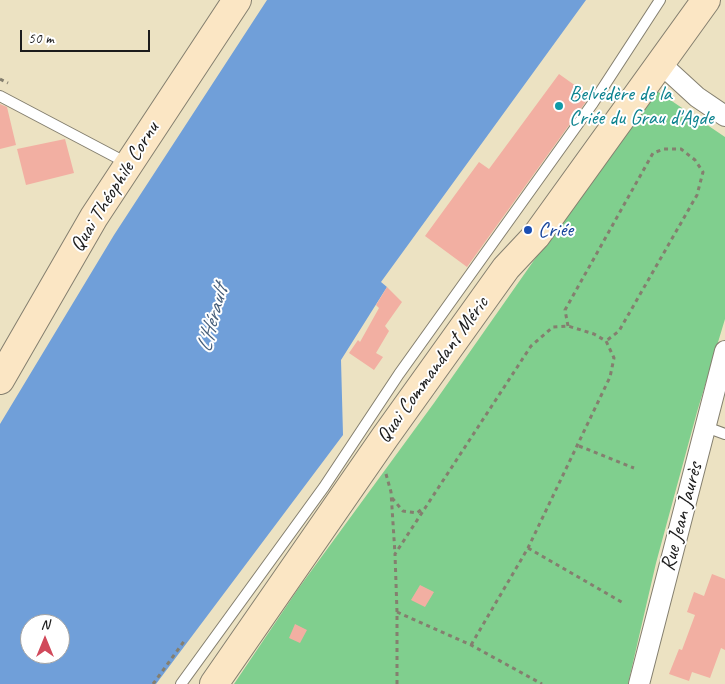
<!DOCTYPE html>
<meta charset="utf-8">
<style>
body{margin:0}
#map{position:relative;width:725px;height:684px;overflow:hidden;background:#ece2c2;font-family:Caveat,sans-serif}
canvas{display:block}
.north{position:absolute;left:20px;top:614px;width:50px;height:50px;box-sizing:border-box;background:#fff;border:1px solid #a4a4a4;border-radius:50%;rotate:0deg;font-size:14px;font-weight:700;line-height:20px;text-align:center;color:#1c1c1c}
.north::after{content:'';display:block;margin:auto;width:18px;height:22px;background:#d1495b;clip-path:polygon(50% 0,100% 100%,50% 72%,0 100%)}
.scale{position:absolute;left:20px;top:30px;width:130px;height:22px;box-sizing:border-box;border:2px solid #1c1c1c;border-top:0;padding-left:6px;font-size:15px;line-height:18px;white-space:nowrap;color:#1c1c1c;-webkit-text-stroke:4px #fff;paint-order:stroke}
</style>
<div id="map">
<canvas width="725" height="684"></canvas>
<div class="north">N</div>
<div class="scale">50 m</div>
</div>
<script>
const context = document.querySelector('canvas').getContext('2d');
context.lineJoin = 'round';
function paint(path, color) { context.fillStyle = color; context.fill(path, 'evenodd'); }
const poly = rows => new Path2D(rows.map(r => 'M' + r).join(''));
function stroke(path, color, width, dash) { context.strokeStyle = color; context.lineWidth = width; context.lineCap = dash ? 'butt' : 'round'; context.setLineDash(dash || []); context.stroke(path); }
function label(font, color, halo, rows, align = 'center') {
  context.font = font + ' Caveat,sans-serif'; context.lineWidth = 4; context.setLineDash([]); context.textBaseline = 'middle'; context.strokeStyle = halo; context.fillStyle = color; for (const [text, x, y, turn = 0] of rows) {
    context.save(); context.translate(x, y); context.rotate((+turn || 0) * Math.PI / 180); context.textAlign = isNaN(turn) ? turn : align; if (halo) context.strokeText(text, 0, 0); context.fillText(text, 0, 0); context.restore();
  }
}
const green = poly([
 [654,89,725,137,725,319,697,412,656,563,628,684,234,684,298,589,434,403]
]);
const water = poly([
 [267,0,586,0,381,282,387,287,341,360,343,435,156,684,0,684,0,424,114,235],
 [30,624,60,624,60,654,30,654]
]);
const building = poly([
 [559,74,590,96,467,267,425,236,479,162,489,169],
 [0,104,7,107,16,145,0,149],
 [65,139,74,173,26,185,17,149],
 [387,287,402,302,385,326,389,331,376,353,383,357,374,370,349,353,358,340,360,342,379,308,376,305],
 [712,574,725,579,725,650,721,648,710,678,692,672,689,681,669,674,679,649,682,650,695,615,687,612,694,592,704,596],
 [420,585,434,592,425,607,411,600],
 [295,624,307,630,300,643,289,638]
]);
const path = poly([
 [0,79,8,83],
 [568,326,565,310,653,153,664,149,681,149,695,160,703,172,697,195,619,331,606,341],
 [579,446,634,468],
 [386,474,391,492,395,554],
 [392,498,403,511,417,513,422,509],
 [528,548,625,604],
 [397,612,471,645,542,684],
 [153,684,185,640],
 [397,684,397,612,395,554,531,346,553,327,568,326,594,334,606,341,614,358,610,377,528,548,471,645]
]);
const lane = poly([
 [0,96,127,163],
 [706,427,725,434],
 [181,684,324,487,399,374,593,103,660,0]
]);
const street = poly([
 [661,64,697,97,725,116],
 [639,684,725,351]
]);
const secondary = poly([
 [0,380,94,217,237,0],
 [214,684,385,437,506,268,536,236,706,0]
]);
const markers = [
 [559,106,5,"#0f9aa8"],
 [528,230,5,"#1a4fb4"]
];
const cultureNames = [
 ["Belvédère de la",569,94],
 ["Criée du Grau d'Agde",569,118]
];
const streetNames = [
 ["Quai Théophile Cornu",115,187,-58],
 ["Quai Commandant Méric",433,370,-54],
 ["Rue Jean Jaurès",682,517,-75]
];
const transitNames = [
 ["Criée",538,230]
];
const waterNames = [
 ["L'Hérault",213,319,-75]
];
paint(green, '#80cf8e');
paint(water, '#709fd9');
paint(building, '#f2afa2');
stroke(lane, '#847f6f', 12);
stroke(street, '#847f6f', 22);
stroke(secondary, '#847f6f', 30);
stroke(path, '#847f6f', 3, [4, 4]);
stroke(lane, '#fff', 10);
stroke(street, '#fff', 20);
stroke(secondary, '#fbe6c4', 28);
for (const [x, y, r, color] of markers) { const dot = new Path2D(); dot.arc(x, y, r, 0, 2 * Math.PI); context.fillStyle = color; context.fill(dot); stroke(dot, '#fff', 2); }
label('21px', '#0d838f', '#fff', cultureNames, 'left');
label('21px', '#1c1c1c', '#fff', streetNames);
label('21px', '#164399', '#fff', transitNames, 'left');
label('italic 22px', '#465e7a', '#fff', waterNames);
</script>
